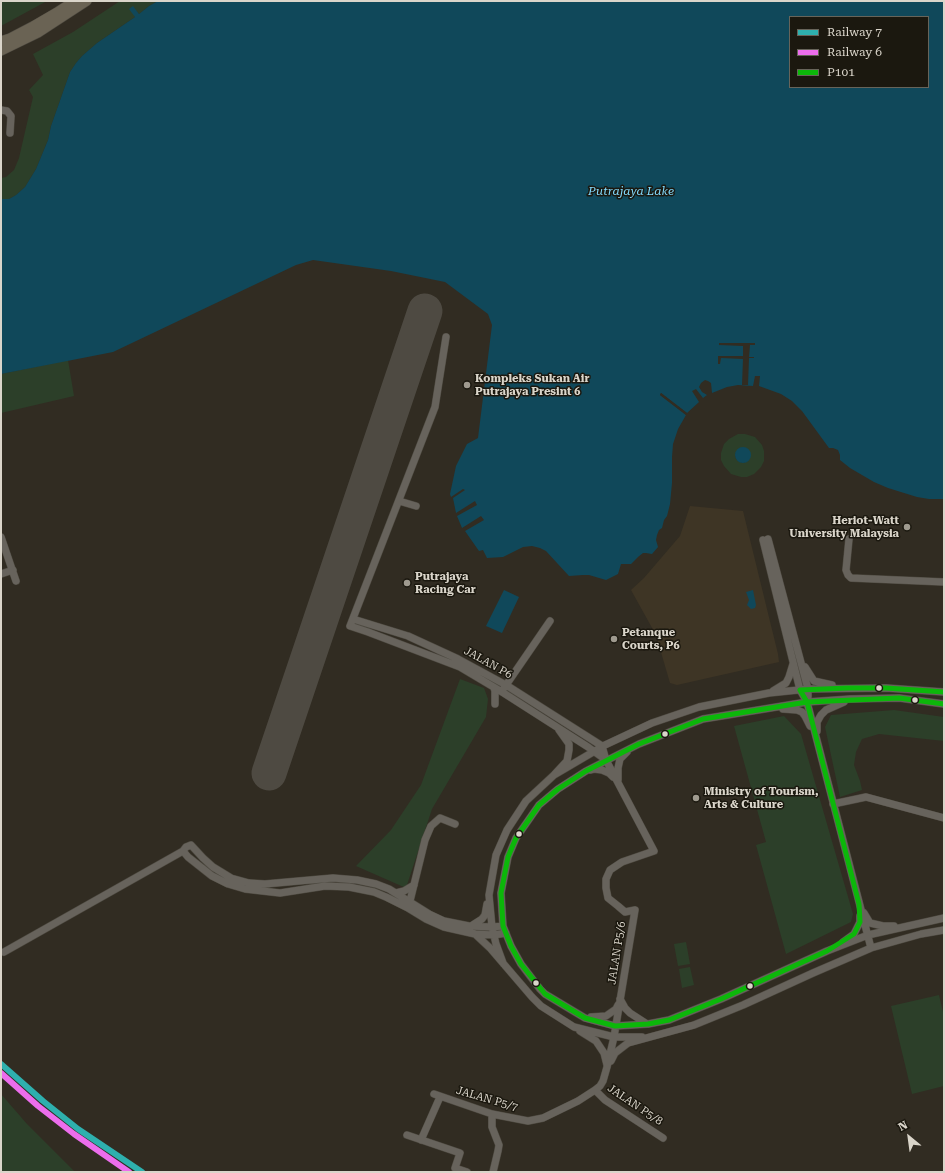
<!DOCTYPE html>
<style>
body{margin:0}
#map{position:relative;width:945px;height:1173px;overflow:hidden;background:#312c22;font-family:"Roboto Serif",serif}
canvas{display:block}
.frame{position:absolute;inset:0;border:2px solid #dad5ca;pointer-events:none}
.legend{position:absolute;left:789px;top:16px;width:140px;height:72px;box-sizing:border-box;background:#1b180f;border:1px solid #67645a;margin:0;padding:5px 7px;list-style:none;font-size:12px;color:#dad5ca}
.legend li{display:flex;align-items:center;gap:8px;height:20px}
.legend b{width:20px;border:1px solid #67645a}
.north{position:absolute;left:889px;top:1117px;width:40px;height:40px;-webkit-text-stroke:3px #1b180f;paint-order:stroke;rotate:331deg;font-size:11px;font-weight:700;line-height:16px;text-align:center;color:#dad5ca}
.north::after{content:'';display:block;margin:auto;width:14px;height:18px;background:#dad5ca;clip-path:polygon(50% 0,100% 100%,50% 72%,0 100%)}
</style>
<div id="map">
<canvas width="945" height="1173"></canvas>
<div class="frame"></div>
<ul class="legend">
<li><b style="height:5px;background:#2eb0ae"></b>Railway 7</li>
<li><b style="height:5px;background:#ec6dec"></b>Railway 6</li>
<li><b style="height:5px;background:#0cb70a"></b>P101</li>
</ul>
<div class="north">N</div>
</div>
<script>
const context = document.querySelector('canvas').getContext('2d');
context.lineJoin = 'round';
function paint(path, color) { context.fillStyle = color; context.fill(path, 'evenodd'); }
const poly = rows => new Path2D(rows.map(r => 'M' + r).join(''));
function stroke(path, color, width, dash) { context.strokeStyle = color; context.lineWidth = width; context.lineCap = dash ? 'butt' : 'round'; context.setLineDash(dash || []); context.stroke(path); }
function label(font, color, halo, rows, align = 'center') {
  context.font = font + ' "Roboto Serif",serif'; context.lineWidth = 3; context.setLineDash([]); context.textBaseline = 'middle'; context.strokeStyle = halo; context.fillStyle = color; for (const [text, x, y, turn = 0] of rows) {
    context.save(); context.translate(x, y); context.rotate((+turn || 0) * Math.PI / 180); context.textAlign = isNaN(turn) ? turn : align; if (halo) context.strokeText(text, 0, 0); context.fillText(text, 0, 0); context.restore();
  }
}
const commercial = poly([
 [690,506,743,511,778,654,779,662,677,685,670,683,656,635,631,590,644,578,680,536]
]);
const green = poly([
 [1,1,47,1,1,26],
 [120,1,158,1,149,6,139,14,133,7,135,17,97,43,82,56,76,63,70,72,51,126,48,140,36,169,25,187,16,195,9,199,1,199,1,178,6,177,14,170,19,158,33,97,29,90,43,75,33,54,73,32],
 [68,360,74,396,1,413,1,374],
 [738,434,745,434,755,437,762,445,764,451,764,461,761,467,754,474,747,477,741,477,731,474,724,466,721,460,721,453,724,444,729,439],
 [743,448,749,452,750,458,744,463,742,463,736,459,735,454,739,449],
 [460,679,484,688,488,699,486,717,432,809,406,888,356,866,391,830,421,785],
 [894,710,944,717,944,741,879,734,862,739,856,752,854,765,860,781,862,790,840,797,825,727,831,715],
 [784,716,801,734,853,914,851,922,786,954,756,845,766,842,734,726],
 [686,942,690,964,678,966,674,944],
 [690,967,694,985,682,988,679,969],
 [939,995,944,1016,944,1086,912,1094,891,1006],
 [1,1094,27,1124,75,1172,1,1172]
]);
const water = poly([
 [158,1,944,1,944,499,929,499,917,497,888,488,874,482,850,468,840,460,840,455,838,450,833,448,829,448,802,411,792,401,781,394,759,386,760,376,755,376,753,386,738,385,727,387,712,393,711,383,708,381,705,380,701,383,699,387,702,392,707,395,703,398,696,389,692,391,699,402,687,413,661,393,660,395,686,415,678,429,673,444,672,457,672,483,670,504,667,516,664,520,662,528,659,530,657,535,656,540,658,547,652,554,646,553,643,553,638,557,631,564,621,564,618,574,606,580,589,575,583,575,569,576,546,551,540,548,532,546,523,547,503,557,487,558,483,550,479,551,465,531,484,520,481,516,462,528,457,516,477,505,475,501,456,513,453,498,465,490,463,489,451,497,450,494,456,466,467,444,478,438,492,325,488,314,445,282,391,271,313,260,296,265,113,352,1,374,1,199,9,199,16,195,25,187,36,169,48,140,51,126,70,72,76,63,82,56,97,43,135,17,129,9,133,6,139,14,149,6],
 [790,17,928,17,928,87,790,87],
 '735 455a8 8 0 1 1 16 0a8 8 0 1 1-16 0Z',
 [504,590,519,597,502,633,486,626],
 [753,590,756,605,755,608,751,609,747,605,749,600,746,592]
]);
const pier = poly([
 [719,343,755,343,755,345,750,345,749,357,754,357,754,358,749,358,748,385,742,385,743,359,721,358,720,364,718,364,718,356,743,356,743,346,719,345],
 [661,393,687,413,686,415,660,395]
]);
const runway = poly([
 [269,773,425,311]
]);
const minor = poly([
 [1,110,7,111,11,116,10,133],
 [446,337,435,407,350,626,368,632,460,667,502,692,588,747,606,760],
 [399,501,416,506],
 [1,537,16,581],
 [768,539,808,689,808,697,807,702],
 [849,539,846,570,848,575,851,578,944,582],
 [763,540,800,690,807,702,871,948],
 [1,574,13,570],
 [353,619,408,636,458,659,506,685,602,746],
 [805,667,812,678,814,681,832,685],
 [494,688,495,691,495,704],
 [504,688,550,621],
 [773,691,786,683,789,677,793,664],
 [944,704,899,698,850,699,807,702,703,719,639,744,586,771,558,789,539,805,516,838,508,857,501,893,503,926,511,946,521,964,540,989,545,994,585,1018,615,1026,648,1024,669,1020,721,999,827,951,868,935,944,918],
 [783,709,797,710,802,712,805,716,810,726],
 [817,731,817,722,821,715,826,710,844,702],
 [590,770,594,769,602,770,609,773,613,777],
 [554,775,605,745,652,723,699,707,769,693,808,689,886,688,944,692],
 [618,780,618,768,620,759,627,752],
 [833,804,866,797,944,818],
 [183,851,188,857,212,876,228,884,245,889,280,893,325,886,349,887,374,892,386,897,408,908,426,919,444,927,475,934,494,935,506,933],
 [396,893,404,891,414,885],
 [409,905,425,840,431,826,440,818,455,824],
 [864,913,870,923,883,926,894,926],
 [471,926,482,919,485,915,487,904],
 [475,934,490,948,532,997,541,1006,574,1027,614,1037,642,1037],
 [843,942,854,934,860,922,860,916],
 [4,952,183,851,186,847,191,845,203,858,213,867,231,878,249,883,265,884,333,878,357,880,376,884,389,889,429,914,444,921,469,926,492,927,503,926],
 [503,963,496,944,492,927,489,895,496,855,507,830,526,801,554,775,567,761,569,750,569,744,559,730],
 [620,999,625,1008,630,1013,647,1024],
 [591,1017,606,1016,616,1009,618,1005],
 [580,1031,596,1041,604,1053,607,1065],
 [611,1061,615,1053,628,1043,694,1025,743,1005,813,973,871,948,921,934,944,930],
 [595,1090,605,1100,663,1138],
 [434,1094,492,1114,528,1121,543,1118,578,1101,595,1090,600,1086,603,1081,607,1067,614,1037,635,910,625,912,618,906,608,898,606,888,606,879,610,870,622,862,654,851,606,760,602,746],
 [492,1114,492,1127,499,1145,498,1151,493,1172],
 [407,1135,460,1153,455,1168,467,1172],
 [421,1140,440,1097]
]);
const major = poly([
 [1,41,10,38,33,26,57,12,74,1],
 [1,51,38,33,87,1]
]);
const bus1 = poly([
 [807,702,859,904,860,922,854,934,827,951,721,999,669,1020,648,1024,615,1026,585,1018,545,994,521,964,511,946,503,926,501,893,508,857,516,838,539,805,558,789,586,771,639,744,703,719,807,702],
 [807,702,800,690,848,688,886,688,944,692],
 [807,702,899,698,944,704]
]);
const rail1 = poly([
 [1,1064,43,1101,78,1129,142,1172]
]);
const rail2 = poly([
 [1,1073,38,1106,74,1134,129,1172]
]);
const markers = [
 [467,385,4,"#9f9a8f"],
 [907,527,4,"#9f9a8f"],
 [407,583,4,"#9f9a8f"],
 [614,639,4,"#9f9a8f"],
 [879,688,3.5,"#dad5ca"],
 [915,700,3.5,"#dad5ca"],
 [665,734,3.5,"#dad5ca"],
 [696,798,4,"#9f9a8f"],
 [519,834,3.5,"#dad5ca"],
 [536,983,3.5,"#dad5ca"],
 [750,986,3.5,"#dad5ca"]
];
const poiNames = [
 ["Kompleks Sukan Air",475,379],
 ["Putrajaya Presint 6",475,392],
 ["Heriot-Watt",899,521,"right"],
 ["University Malaysia",899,534,"right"],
 ["Putrajaya",415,577],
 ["Racing Car",415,590],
 ["Petanque",622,633],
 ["Courts, P6",622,646],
 ["Ministry of Tourism,",704,792],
 ["Arts & Culture",704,805]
];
const streetNames = [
 ["JALAN P6",488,663,29],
 ["JALAN P5/6",617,953,-81],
 ["JALAN P5/7",487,1099,16],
 ["JALAN P5/8",635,1105,34]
];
const waterNames = [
 ["Putrajaya Lake",631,191]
];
paint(commercial, '#3e3525');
paint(green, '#2c3f29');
paint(water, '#10485a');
paint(pier, '#312c22');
stroke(runway, '#4e4a42', 35);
stroke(minor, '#4e4a41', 8);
stroke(major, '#4e4a41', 10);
stroke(minor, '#67635c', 7);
stroke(major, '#6a6354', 9);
stroke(bus1, '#0cb70a', 5);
stroke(rail1, '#2eb0ae', 6);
stroke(rail2, '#ec6dec', 6);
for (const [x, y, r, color] of markers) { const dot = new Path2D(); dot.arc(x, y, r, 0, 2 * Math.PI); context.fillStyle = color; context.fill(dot); stroke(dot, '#1b180f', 1.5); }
label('bold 11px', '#dad5ca', '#1b180f', poiNames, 'left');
label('11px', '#dad5ca', '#1b180f', streetNames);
label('italic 12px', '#83dbfe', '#1b180f', waterNames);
</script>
